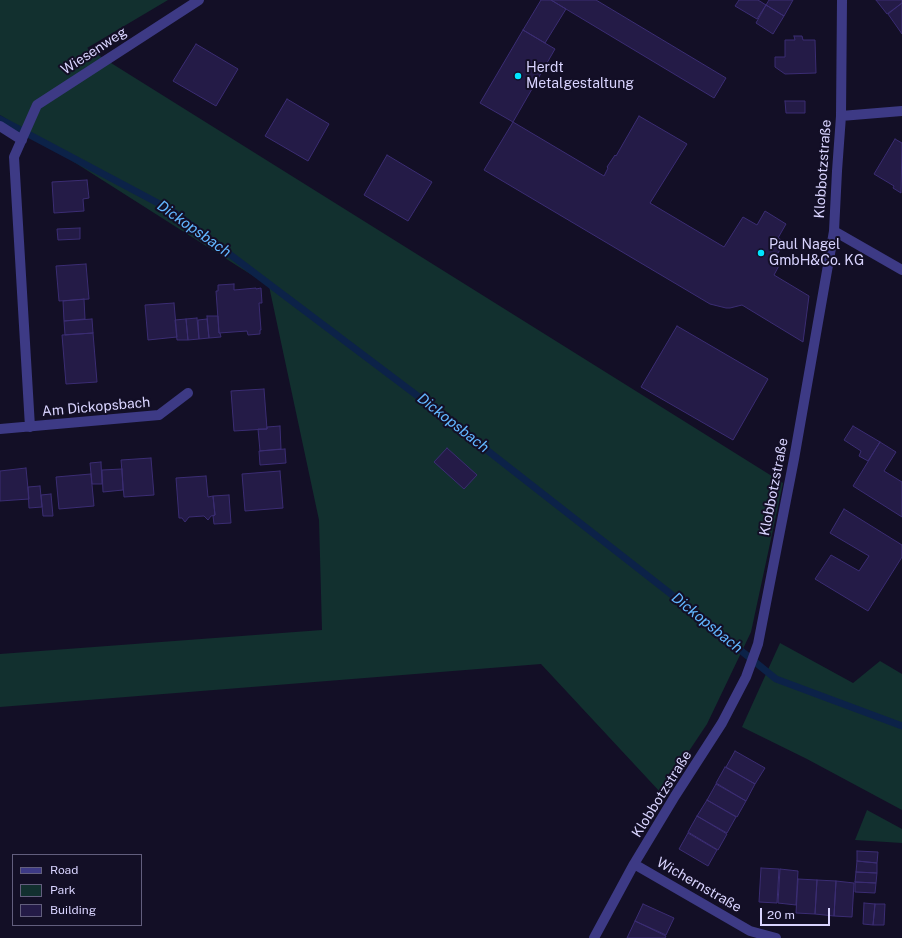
<!DOCTYPE html>
<meta charset="utf-8">
<style>
body{margin:0}
#map{position:relative;width:902px;height:938px;overflow:hidden;background:#130f26;font-family:"Public Sans",sans-serif}
canvas{display:block}
.legend{position:absolute;left:12px;top:854px;width:130px;height:72px;box-sizing:border-box;background:#130f26;border:1px solid #625e7d;margin:0;padding:5px 7px;list-style:none;font-size:12px;color:#d9d4ff}
.legend li{display:flex;align-items:center;gap:8px;height:20px}
.legend b{width:20px;border:1px solid #625e7d}
.scale{position:absolute;left:760px;top:908px;width:70px;height:18px;box-sizing:border-box;border:2px solid #d9d4ff;border-top:0;padding-left:5px;font-size:12px;line-height:14px;white-space:nowrap;color:#d9d4ff;-webkit-text-stroke:3px #130f26;paint-order:stroke}
</style>
<div id="map">
<canvas width="902" height="938"></canvas>
<ul class="legend">
<li><b style="height:5px;background:#3d3a85"></b>Road</li>
<li><b style="height:11px;background:#12302f"></b>Park</li>
<li><b style="height:11px;background:#241b47"></b>Building</li>
</ul>
<div class="scale">20 m</div>
</div>
<script>
const context = document.querySelector('canvas').getContext('2d');
context.lineJoin = 'round';
function paint(path, color) { context.fillStyle = color; context.fill(path, 'evenodd'); }
const poly = rows => new Path2D(rows.map(r => 'M' + r).join(''));
function stroke(path, color, width, dash) { context.strokeStyle = color; context.lineWidth = width; context.lineCap = dash ? 'butt' : 'round'; context.setLineDash(dash || []); context.stroke(path); }
function label(font, color, halo, rows, align = 'center') {
  context.font = font + ' "Public Sans",sans-serif'; context.lineWidth = 4; context.setLineDash([]); context.textBaseline = 'middle'; context.strokeStyle = halo; context.fillStyle = color; for (const [text, x, y, turn = 0] of rows) {
    context.save(); context.translate(x, y); context.rotate((+turn || 0) * Math.PI / 180); context.textAlign = isNaN(turn) ? turn : align; if (halo) context.strokeText(text, 0, 0); context.fillText(text, 0, 0); context.restore();
  }
}
const green = poly([
 [0,0,168,0,87,48,783,483,751,632,707,724,661,793,541,664,0,707,0,654,322,630,319,520,269,286,0,115],
 [780,643,853,683,880,661,902,674,902,810,807,759,742,727],
 [867,810,902,829,902,843,855,840]
]);
const stream = poly([
 [0,119,171,210,419,397,676,598,776,679,902,726]
]);
const building = poly([
 [541,0,551,0,566,9,545,43,523,30,541,0],
 [551,0,596,0,726,78,714,98,551,0],
 [739,0,758,0,766,5,757,19,735,6,739,0],
 [769,0,793,0,784,16,766,5,769,0],
 [876,0,902,0,902,3,887,14,876,0],
 [902,3,902,34,888,14,902,3],
 [766,5,784,16,773,34,756,23,766,5],
 [523,30,555,49,513,122,480,103,523,30],
 [794,36,802,36,803,40,815,40,816,73,785,74,775,67,775,57,785,57,785,40,795,40,794,36],
 [196,44,238,69,216,106,173,81,196,44],
 [287,99,329,124,308,161,265,136,287,99],
 [785,101,805,101,805,113,786,113,785,101],
 [639,116,687,144,650,203,724,247,743,217,757,225,765,211,786,224,778,238,785,242,776,256,782,260,774,275,809,296,803,342,742,305,730,308,726,308,710,304,484,170,513,122,604,176,608,168,607,167,615,155,616,156,639,116],
 [895,139,902,143,901,193,893,188,894,186,874,174,895,139],
 [387,155,432,182,408,221,364,195,387,155],
 [87,180,89,198,83,199,84,211,54,213,52,182,87,180],
 [80,228,80,239,58,240,57,229,80,228],
 [86,264,89,299,59,301,56,266,86,264],
 [234,284,234,290,256,288,256,289,261,288,262,303,259,303,261,330,260,330,260,334,248,335,247,331,219,333,216,291,218,291,218,285,234,284],
 [84,299,85,319,64,321,63,301,84,299],
 [174,303,177,337,148,340,145,305,174,303],
 [207,316,218,316,219,333,220,333,221,337,209,338,207,316],
 [197,318,199,339,188,340,186,319,197,318],
 [92,319,93,333,65,335,64,321,92,319],
 [186,319,188,340,177,340,175,320,186,319],
 [207,319,209,338,199,339,198,320,207,319],
 [677,326,768,379,733,440,641,387,677,326],
 [93,333,97,382,66,384,62,335,93,333],
 [264,389,267,429,234,431,231,391,264,389],
 [280,426,281,449,260,451,258,429,267,429,267,427,280,426],
 [853,426,880,442,868,461,859,456,861,451,844,440,853,426],
 [880,442,896,452,884,471,902,482,902,517,853,486,880,442],
 [447,448,477,475,464,489,434,462,447,448],
 [285,449,286,463,260,465,259,451,285,449],
 [151,458,154,495,124,497,121,460,151,458],
 [101,462,102,484,92,484,90,463,101,462],
 [26,468,29,499,0,501,0,471,26,468],
 [122,469,123,490,103,492,102,470,122,469],
 [280,471,283,508,245,511,242,474,280,471],
 [91,474,94,506,59,509,56,477,91,474],
 [206,476,208,497,213,496,215,515,211,516,208,520,204,516,189,517,185,522,182,518,179,518,176,478,206,476],
 [40,486,42,507,29,508,28,487,40,486],
 [51,494,53,516,43,516,41,495,51,494],
 [229,495,231,523,214,524,213,516,215,515,213,496,229,495],
 [844,509,902,545,902,557,868,611,815,579,831,555,859,571,869,556,830,533,844,509],
 [735,751,765,768,755,784,726,767,735,751],
 [725,767,755,784,746,801,716,783,725,767],
 [716,784,746,801,737,817,707,800,716,784],
 [707,800,736,817,727,833,697,816,707,800],
 [697,816,727,834,718,850,688,832,697,816],
 [688,833,717,850,708,866,679,849,688,833],
 [857,851,878,852,877,863,857,861,857,851],
 [857,861,877,863,877,873,856,872,857,861],
 [761,868,779,869,777,903,759,902,761,868],
 [780,869,798,871,796,905,778,903,780,869],
 [856,872,877,873,876,883,855,882,856,872],
 [798,879,817,880,815,914,796,913,798,879],
 [817,880,836,881,834,916,815,914,817,880],
 [836,881,854,883,852,917,834,916,836,881],
 [855,882,876,883,875,893,855,892,855,882],
 [864,903,875,904,873,925,863,924,864,903],
 [643,904,674,918,666,935,635,921,643,904],
 [875,904,885,904,884,925,873,925,875,904],
 [635,921,666,936,665,938,627,938,635,921]
]);
const street = poly([
 [841,116,902,111],
 [0,126,22,140],
 [834,231,902,270],
 [30,427,14,157,37,105,199,0],
 [0,429,159,415,188,393],
 [634,864,750,931,776,938],
 [594,938,634,864,675,796,722,723,746,677,758,644,794,459,834,231,837,171,841,116,842,0]
]);
const markers = [
 [518,76,4,"#00e5ff"],
 [761,253,4,"#00e5ff"]
];
const streetNames = [
 ["Wiesenweg",94,51,-33],
 ["Klobbotzstraße",823,169,-86],
 ["Am Dickopsbach",96,407,-5],
 ["Klobbotzstraße",774,487,-79],
 ["Klobbotzstraße",662,794,-58],
 ["Wichernstraße",699,885,30]
];
const poiNames = [
 ["Herdt",526,68],
 ["Metalgestaltung",526,84],
 ["Paul Nagel",769,245],
 ["GmbH&Co. KG",769,261]
];
const waterNames = [
 ["Dickopsbach",194,229,35],
 ["Dickopsbach",453,423,38],
 ["Dickopsbach",707,623,39]
];
paint(green, '#12302f');
stroke(stream, '#0c2248', 7);
paint(building, '#241b47');
stroke(building, '#3b2d73', 1);
stroke(street, '#3d3a85', 10);
for (const [x, y, r, color] of markers) { const dot = new Path2D(); dot.arc(x, y, r, 0, 2 * Math.PI); context.fillStyle = color; context.fill(dot); stroke(dot, '#130f26', 1.5); }
label('14px', '#d9d4ff', '#130f26', streetNames);
label('14px', '#d9d4ff', '#130f26', poiNames, 'left');
label('italic 15px', '#62b6ff', '#130f26', waterNames);
</script>
